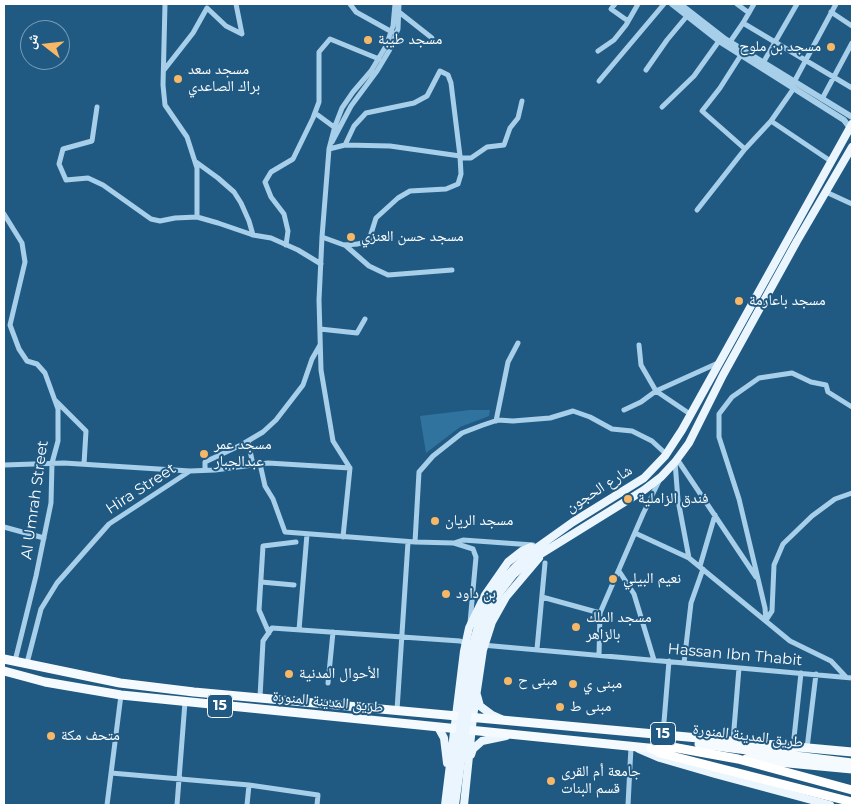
<!DOCTYPE html>
<meta charset="utf-8">
<style>
body{margin:0}
#map{position:relative;width:856px;height:809px;overflow:hidden;background:#205a83;font-family:Montserrat,"Noto Naskh Arabic",sans-serif}
canvas{display:block}
.frame{position:absolute;inset:0;border:5px solid #fff;pointer-events:none}
.north{position:absolute;left:20px;top:20px;width:50px;height:50px;box-sizing:border-box;background:#205a83;border:1px solid #799cb5;border-radius:50%;rotate:286deg;font-size:14px;font-weight:700;line-height:20px;text-align:center;color:#fff}
.north::after{content:'';display:block;margin:auto;width:18px;height:22px;background:#f6b767;clip-path:polygon(50% 0,100% 100%,50% 72%,0 100%)}
</style>
<div id="map">
<canvas width="856" height="809"></canvas>
<div class="frame"></div>
<div class="north">ش</div>
</div>
<script>
const context = document.querySelector('canvas').getContext('2d');
context.lineJoin = 'round';
function paint(path, color) { context.fillStyle = color; context.fill(path, 'evenodd'); }
const poly = rows => new Path2D(rows.map(r => 'M' + r).join(''));
function stroke(path, color, width, dash) { context.strokeStyle = color; context.lineWidth = width; context.lineCap = dash ? 'butt' : 'round'; context.setLineDash(dash || []); context.stroke(path); }
function label(font, color, halo, rows, align = 'center') {
  context.font = font + ' Montserrat,"Noto Naskh Arabic",sans-serif'; context.lineWidth = 4; context.setLineDash([]); context.textBaseline = 'middle'; context.strokeStyle = halo; context.fillStyle = color; for (const [text, x, y, turn = 0] of rows) {
    context.save(); context.translate(x, y); context.rotate((+turn || 0) * Math.PI / 180); context.textAlign = isNaN(turn) ? turn : align; if (halo) context.strokeText(text, 0, 0); context.fillText(text, 0, 0); context.restore();
  }
}
const green = poly([
 [470,410,490,410,489,416,460,427,426,453,420,416]
]);
const minor = poly([
 [165,4,163,85,165,105,187,137,197,168,197,217],
 [350,4,356,12,392,32],
 [615,4,611,9,628,21],
 [737,4,749,13],
 [399,12,432,38],
 [831,12,852,26],
 [743,23,852,88],
 [730,42,743,23,754,4],
 [598,51,614,40,626,25,638,4],
 [741,55,720,88,702,111,745,149],
 [763,63,797,4],
 [164,70,193,33,207,8,226,26,242,34,236,4],
 [646,70,667,40,687,16],
 [599,81,664,4],
 [793,84,836,4],
 [822,99,852,43],
 [97,107,92,141,63,149,59,164,66,180,88,178,103,185,151,219,160,221,175,218,197,217,218,223,253,235,271,238,298,250,321,264],
 [662,107,694,76,719,41],
 [315,113,334,127],
 [771,121,832,162],
 [332,142,351,106,377,71,389,51,398,29,399,4],
 [345,145,390,146,460,156],
 [460,158,471,158,487,147,504,145,510,128,518,118,522,101],
 [196,162,218,178,234,192,241,203,249,221,253,235],
 [826,192,852,204],
 [697,210,745,149,771,121,794,88],
 [4,214,22,243,25,262,10,325,19,349,27,361,37,364,45,373,58,409,58,441,52,463,51,503,36,576,15,661],
 [322,237,344,245,358,244,369,240,376,218,398,198,410,191,446,189,458,184,461,174,460,156,451,83,448,75,440,71,427,96,414,103,366,113,354,126,345,145,329,149],
 [286,245,288,231,284,214,271,197,265,182,271,172,293,159,313,118,319,102,319,52,330,39,379,59],
 [345,245,369,266,388,275,452,270],
 [320,329,357,333,365,319],
 [639,345,641,365,656,391,690,414],
 [56,401,86,431,84,464],
 [624,410,641,402,656,391,718,363],
 [496,421,508,362,518,343],
 [248,441,253,465],
 [677,459,756,577],
 [675,462,678,500,689,558],
 [260,464,265,486,273,499,285,532,415,542,454,543,473,549,476,557,470,623],
 [4,465,64,463,190,471],
 [205,470,205,462,241,445,263,432,276,420,303,385,312,359,320,345],
 [4,527,44,538],
 [635,533,689,558,790,641,831,661,846,677],
 [343,537,350,468,333,441,321,370,319,300,322,237,329,149,335,126,342,108,353,92,371,71,386,46,393,26,395,4],
 [415,542,419,472,433,456,462,433,483,425,498,420,513,421,550,418,573,411,590,417,612,429,632,431,652,441,666,454],
 [454,543,463,540,533,545],
 [700,566,715,515],
 [619,571,634,594,654,660],
 [261,582,294,585],
 [542,597,600,613,599,655],
 [600,613,643,514,660,479],
 [766,620,772,611,774,565,783,544,812,516,835,499,852,493],
 [766,621,765,608,739,499,719,437,719,414,732,397,759,378,792,373,811,382,826,385,828,392,852,407],
 [299,630,307,534],
 [269,633,259,610,263,546,296,542],
 [482,645,852,678],
 [537,649,545,563],
 [27,663,41,609,57,583,109,524,190,471,215,470,268,463,350,468],
 [684,663,691,603,703,569],
 [328,683,333,632],
 [260,697,263,641,272,628,460,641,468,644],
 [397,710,408,542],
 [663,734,669,661],
 [733,741,739,668],
 [793,747,801,673],
 [807,748,816,674],
 [111,773,249,785,318,795,317,805],
 [107,805,121,695],
 [177,805,185,702],
 [247,805,249,785],
 [628,805,631,747]
]);
const tertiary = poly([
 [672,4,719,41,844,120,850,128],
 [680,4,725,39,852,117]
]);
const primary = poly([
 [528,554,573,522,644,478,665,456,682,430,852,124],
 [531,560,644,490,661,477,675,462,689,443,723,375,797,241,852,147],
 [477,695,480,706,492,715,501,719],
 [438,727,444,738,447,763],
 [639,749,660,758,715,774,830,805],
 [471,755,473,749,482,741,506,736],
 [445,805,464,651,469,628,485,595,508,562,522,551,531,547],
 [464,805,473,717,483,650,492,622,506,597,539,558]
]);
const trunk = poly([
 [4,659,120,683,194,692,852,752],
 [4,671,45,682,121,695,658,749],
 [699,744,852,763],
 [746,759,852,769]
]);
const motorway = poly([
 [651,748,660,753,852,802],
 [651,748,661,745,738,759,852,790]
]);
const primaryBridge = poly([
 [450,805,470,655,481,615,501,582,528,554],
 [455,805,475,660,486,620,500,592,513,575,531,560]
]);
const markers = [
 [368,40,5,"#f6b767"],
 [831,47,5,"#f6b767"],
 [178,79,5,"#f6b767"],
 [351,237,5,"#f6b767"],
 [739,301,5,"#f6b767"],
 [204,454,5,"#f6b767"],
 [628,499,5,"#f6b767"],
 [435,521,5,"#f6b767"],
 [613,579,5,"#f6b767"],
 [446,594,5,"#f6b767"],
 [576,627,5,"#f6b767"],
 [289,674,5,"#f6b767"],
 [508,681,5,"#f6b767"],
 [573,684,5,"#f6b767"],
 [560,707,5,"#f6b767"],
 [51,736,5,"#f6b767"],
 [551,781,5,"#f6b767"]
];
const shields = [
 [220,706,25],
 [663,734,25]
];
const shieldNames = [
 ["15",220,706],
 ["15",663,734]
];
const poiNames = [
 ["مسجد طيبة",378,40],
 ["مسجد بن ملوح",821,47,"right"],
 ["مسجد سعد",188,70],
 ["براك الصاعدي",188,87],
 ["مسجد حسن العنزي",361,237],
 ["مسجد باعارمة",749,301],
 ["مسجد عمر",214,445],
 ["عبدالجبار",214,462],
 ["فندق الزاملية",638,499],
 ["مسجد الريان",445,521],
 ["نعيم البيلي",623,579],
 ["بن داود",456,594],
 ["مسجد الملك",586,618],
 ["بالزاهر",586,635],
 ["الأحوال المدنية",299,674],
 ["مبنى ح",518,681],
 ["مبنى ي",583,684],
 ["مبنى ط",570,707],
 ["متحف مكة",61,736],
 ["جامعة أم القرى",561,772],
 ["قسم البنات",561,789]
];
const streetNames = [
 ["Hira Street",141,489,-33],
 ["شارع الحجون",599,489,-32],
 ["Al Umrah Street",35,500,-82],
 ["Hassan Ibn Thabit",735,655,5],
 ["طريق المدينة المنورة",328,702,6],
 ["طريق المدينة المنورة",748,736,7]
];
paint(green, '#30739f');
stroke(minor, '#a7cfe9', 5);
stroke(tertiary, '#a7cfe9', 6);
stroke(primary, '#eaf5fe', 8);
stroke(trunk, '#f4fafe', 9);
stroke(motorway, '#fff', 9);
stroke(primaryBridge, '#eaf5fe', 8);
for (const [x, y, r, color] of markers) { const dot = new Path2D(); dot.arc(x, y, r, 0, 2 * Math.PI); context.fillStyle = color; context.fill(dot); stroke(dot, '#205a83', 2); }
for (const [x, y, w] of shields) { const box = new Path2D(); box.roundRect(x - w / 2, y - 11.5, w, 23, 4); context.fillStyle = '#205a83'; context.fill(box); stroke(box, '#fff', 1); }
label('bold 14px', '#fff', null, shieldNames);
label('15px', '#fff', '#205a83', poiNames, 'left');
label('15px', '#fff', '#205a83', streetNames);
</script>
